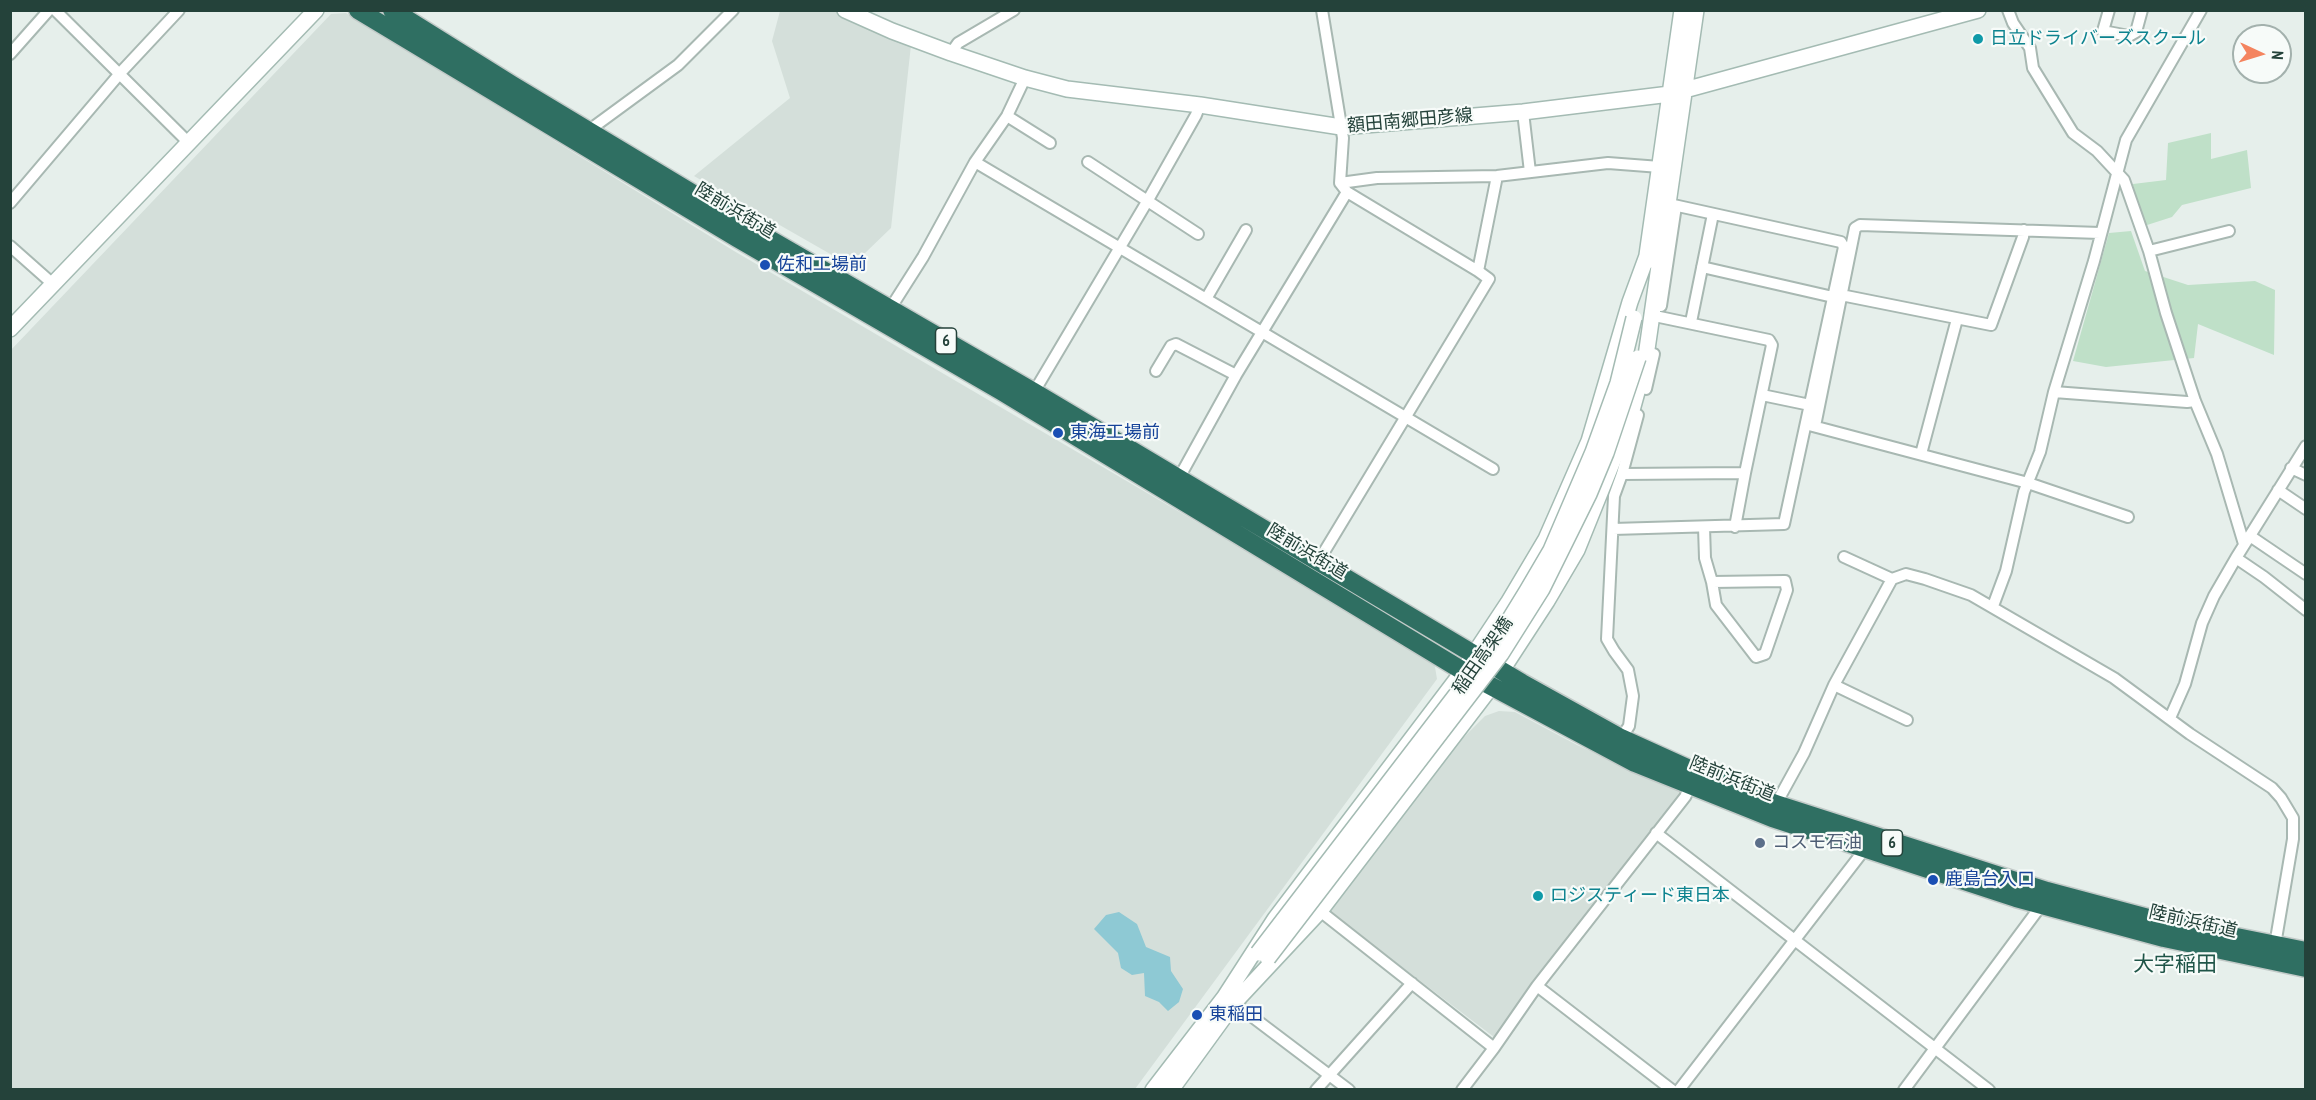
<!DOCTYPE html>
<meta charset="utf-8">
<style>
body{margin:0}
#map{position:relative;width:2316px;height:1100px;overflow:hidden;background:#e6efeb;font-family:"PT Sans Narrow",sans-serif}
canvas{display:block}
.frame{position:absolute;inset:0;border:12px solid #24423a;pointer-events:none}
.north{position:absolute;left:2232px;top:24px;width:60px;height:60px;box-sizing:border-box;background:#f7fbf9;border:2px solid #a3b1ad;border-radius:50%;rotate:94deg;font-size:16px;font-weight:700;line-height:24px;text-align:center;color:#24423a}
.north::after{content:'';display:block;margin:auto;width:21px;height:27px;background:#f4845f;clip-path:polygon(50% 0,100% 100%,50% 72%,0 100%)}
</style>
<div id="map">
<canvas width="2316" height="1100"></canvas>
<div class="frame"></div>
<div class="north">N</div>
</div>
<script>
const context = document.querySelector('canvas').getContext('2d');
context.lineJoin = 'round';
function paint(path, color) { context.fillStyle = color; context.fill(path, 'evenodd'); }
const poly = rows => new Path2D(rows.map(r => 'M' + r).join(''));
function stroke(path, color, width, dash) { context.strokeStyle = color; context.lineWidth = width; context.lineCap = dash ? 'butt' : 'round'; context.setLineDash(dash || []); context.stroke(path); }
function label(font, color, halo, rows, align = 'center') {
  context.font = font + ' "PT Sans Narrow","Noto Sans JP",sans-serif'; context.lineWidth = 4.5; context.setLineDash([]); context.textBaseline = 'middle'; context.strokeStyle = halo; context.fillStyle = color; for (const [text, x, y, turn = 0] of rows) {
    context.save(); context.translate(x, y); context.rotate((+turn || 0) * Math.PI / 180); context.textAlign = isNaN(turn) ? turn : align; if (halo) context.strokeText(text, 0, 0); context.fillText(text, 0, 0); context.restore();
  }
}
const built = poly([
 [780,11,835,11,911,45,891,228,864,254,839,259,694,176,790,98,772,41],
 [346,13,734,251,1434,661,1437,679,1135,1089,11,1089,10,351,331,14],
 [1499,711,1515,712,1577,745,1683,792,1494,1037,1328,911,1461,740,1485,716]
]);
const green = poly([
 [2211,133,2211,159,2247,150,2251,188,2182,205,2172,217,2144,226,2134,196,2133,184,2166,180,2168,143],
 [2131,231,2145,271,2188,285,2255,281,2275,290,2274,355,2198,324,2194,358,2106,367,2073,361,2109,233]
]);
const water = poly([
 [1119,912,1137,924,1146,947,1170,957,1171,971,1183,989,1179,1002,1168,1011,1159,1002,1145,996,1144,973,1132,975,1121,968,1118,953,1094,929,1106,915]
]);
const street = poly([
 [55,10,189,143],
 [2008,10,2013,23,2030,48,2033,68,2073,133,2097,151,2124,180,2149,251,2166,313,2195,401,2217,454,2244,544],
 [2109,10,2103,31,2129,36,2136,32,2142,10],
 [951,53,958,43,1014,10],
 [10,54,49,10],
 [1523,112,1530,172],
 [1007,116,1050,143],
 [588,131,678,65,733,10],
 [975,162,1493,469],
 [1088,162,1198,234],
 [1340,183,1377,178,1497,176,1608,163,1660,167],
 [1347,192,1478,271,1497,176],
 [10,203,122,71,179,10],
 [10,246,54,285],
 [2149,251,2229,231],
 [1702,267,1833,297],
 [1841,295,1991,325,2023,237,2024,230],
 [1206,299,1246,230],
 [1661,306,1676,206],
 [890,309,923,257,975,162,1007,116,1025,78],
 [1691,322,1713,214],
 [1156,371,1171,346,1176,344,1236,375],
 [1646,389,1654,354],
 [1034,392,1148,200,1196,115,1200,105],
 [2054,392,2187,402,2195,401],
 [1762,395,1810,405],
 [1809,425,2028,483,2128,517],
 [1815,426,1855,228,1860,225,2100,233],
 [1921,454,1957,319],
 [2291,468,2306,475],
 [1622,474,1745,473,1772,345,1769,340,1650,315],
 [1179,478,1236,375,1347,192,1340,183,1343,138,1322,10],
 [2278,490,2306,509],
 [1704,527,1705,558,1712,582,1785,581,1787,590,1765,654,1756,657,1716,605,1712,582],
 [1735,527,1745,473],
 [1613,529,1784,524,1844,247,1841,242,1669,204],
 [2250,536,2306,574],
 [1844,557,1892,579],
 [2236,558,2264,577,2306,610],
 [1318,562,1489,279,1478,271],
 [1993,606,2006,571,2024,492,2040,452,2054,392,2094,261,2126,140,2201,10],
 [1834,685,1907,720],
 [2170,718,2185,684,2202,623,2214,596,2236,558,2306,446],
 [1621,738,1629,726,1633,696,1628,670,1614,651,1607,639,1614,496,1622,474,1638,415],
 [1776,804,1804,753,1834,685,1892,579,1906,574,1925,579,1971,595,2114,678,2190,734,2272,788,2281,798,2293,818,2293,839,2275,945],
 [1656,833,1989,1090],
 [1320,911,1494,1048],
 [1537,986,1672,1090],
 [1234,1003,1349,1090],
 [1316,1090,1412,983],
 [1462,1090,1494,1048,1537,986,1685,797,1692,783],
 [1679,1090,1868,845],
 [1904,1090,2043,903]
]);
const secondary = poly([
 [845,10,892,31,951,53,1025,78,1067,89,1200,105,1341,127,1523,112,1670,94,1978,10],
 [1646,262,1682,10],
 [10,329,316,10],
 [1224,998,1275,919,1463,671,1508,603,1546,539,1589,441,1630,302,1648,253],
 [1234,1003,1320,911,1491,687,1547,601,1577,550,1629,421,1645,363,1696,10],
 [1153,1090,1230,990],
 [1171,1090,1240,995]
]);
const highway = poly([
 [358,10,737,238,1001,391,1463,671,1635,763,1772,818,2016,898,2164,938,2306,968],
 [392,10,512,85,745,225,1034,392,1522,683,1621,738,1696,772,1776,804,2047,891,2167,923,2306,951]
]);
const secondaryBridge = poly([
 [1258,953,1492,648,1527,591,1551,550,1593,452,1618,383,1634,318],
 [1268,958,1501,654,1542,589,1589,494,1606,453,1638,358]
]);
const markers = [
 [1978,39,6,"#0f9aa8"],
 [765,265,6,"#1a4fb4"],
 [1058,433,6,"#1a4fb4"],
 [1760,843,6,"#5c6f8a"],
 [1933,880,6,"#1a4fb4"],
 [1538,896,6,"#0f9aa8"],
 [1197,1015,6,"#1a4fb4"]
];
const shields = [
 [946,341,21],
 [1892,843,21]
];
const shieldNames = [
 ["6",946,341],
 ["6",1892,843]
];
const cultureNames = [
 ["日立ドライバーズスクール",1990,39],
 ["ロジスティード東日本",1550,896]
];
const streetNames = [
 ["額田南郷田彦線",1410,121,-5],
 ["陸前浜街道",735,211,31],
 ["陸前浜街道",1307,552,31],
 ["稲田高架橋",1483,656,-55],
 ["陸前浜街道",1732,779,22],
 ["陸前浜街道",2193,922,13]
];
const transitNames = [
 ["佐和工場前",777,265],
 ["東海工場前",1070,433],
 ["鹿島台入口",1945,880],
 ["東稲田",1209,1015]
];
const serviceNames = [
 ["コスモ石油",1772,843]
];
const quarterNames = [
 ["大字稲田",2175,965]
];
paint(built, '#d4dfda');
paint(green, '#bfe0c8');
paint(water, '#8ec9d4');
stroke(street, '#a8b8b2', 14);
stroke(secondary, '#a4bbb3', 18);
stroke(highway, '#c2cac8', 21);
stroke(street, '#fff', 10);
stroke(secondary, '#fff', 15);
stroke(highway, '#2f6f62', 18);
stroke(secondaryBridge, '#a4bbb3', 18, []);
stroke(secondaryBridge, '#fff', 15);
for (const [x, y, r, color] of markers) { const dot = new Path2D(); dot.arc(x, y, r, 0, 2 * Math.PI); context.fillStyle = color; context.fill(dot); stroke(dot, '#f7fbf9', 2); }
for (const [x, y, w] of shields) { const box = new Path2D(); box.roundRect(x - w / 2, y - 13, w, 26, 4.5); context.fillStyle = '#f7fbf9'; context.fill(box); stroke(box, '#24423a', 1.5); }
label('bold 16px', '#24423a', null, shieldNames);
label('18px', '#0d838f', '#f7fbf9', cultureNames, 'left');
label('18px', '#24423a', '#f7fbf9', streetNames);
label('18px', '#164399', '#f7fbf9', transitNames, 'left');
label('18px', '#4e5e75', '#f7fbf9', serviceNames, 'left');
label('21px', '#1f5548', '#f7fbf9', quarterNames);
</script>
